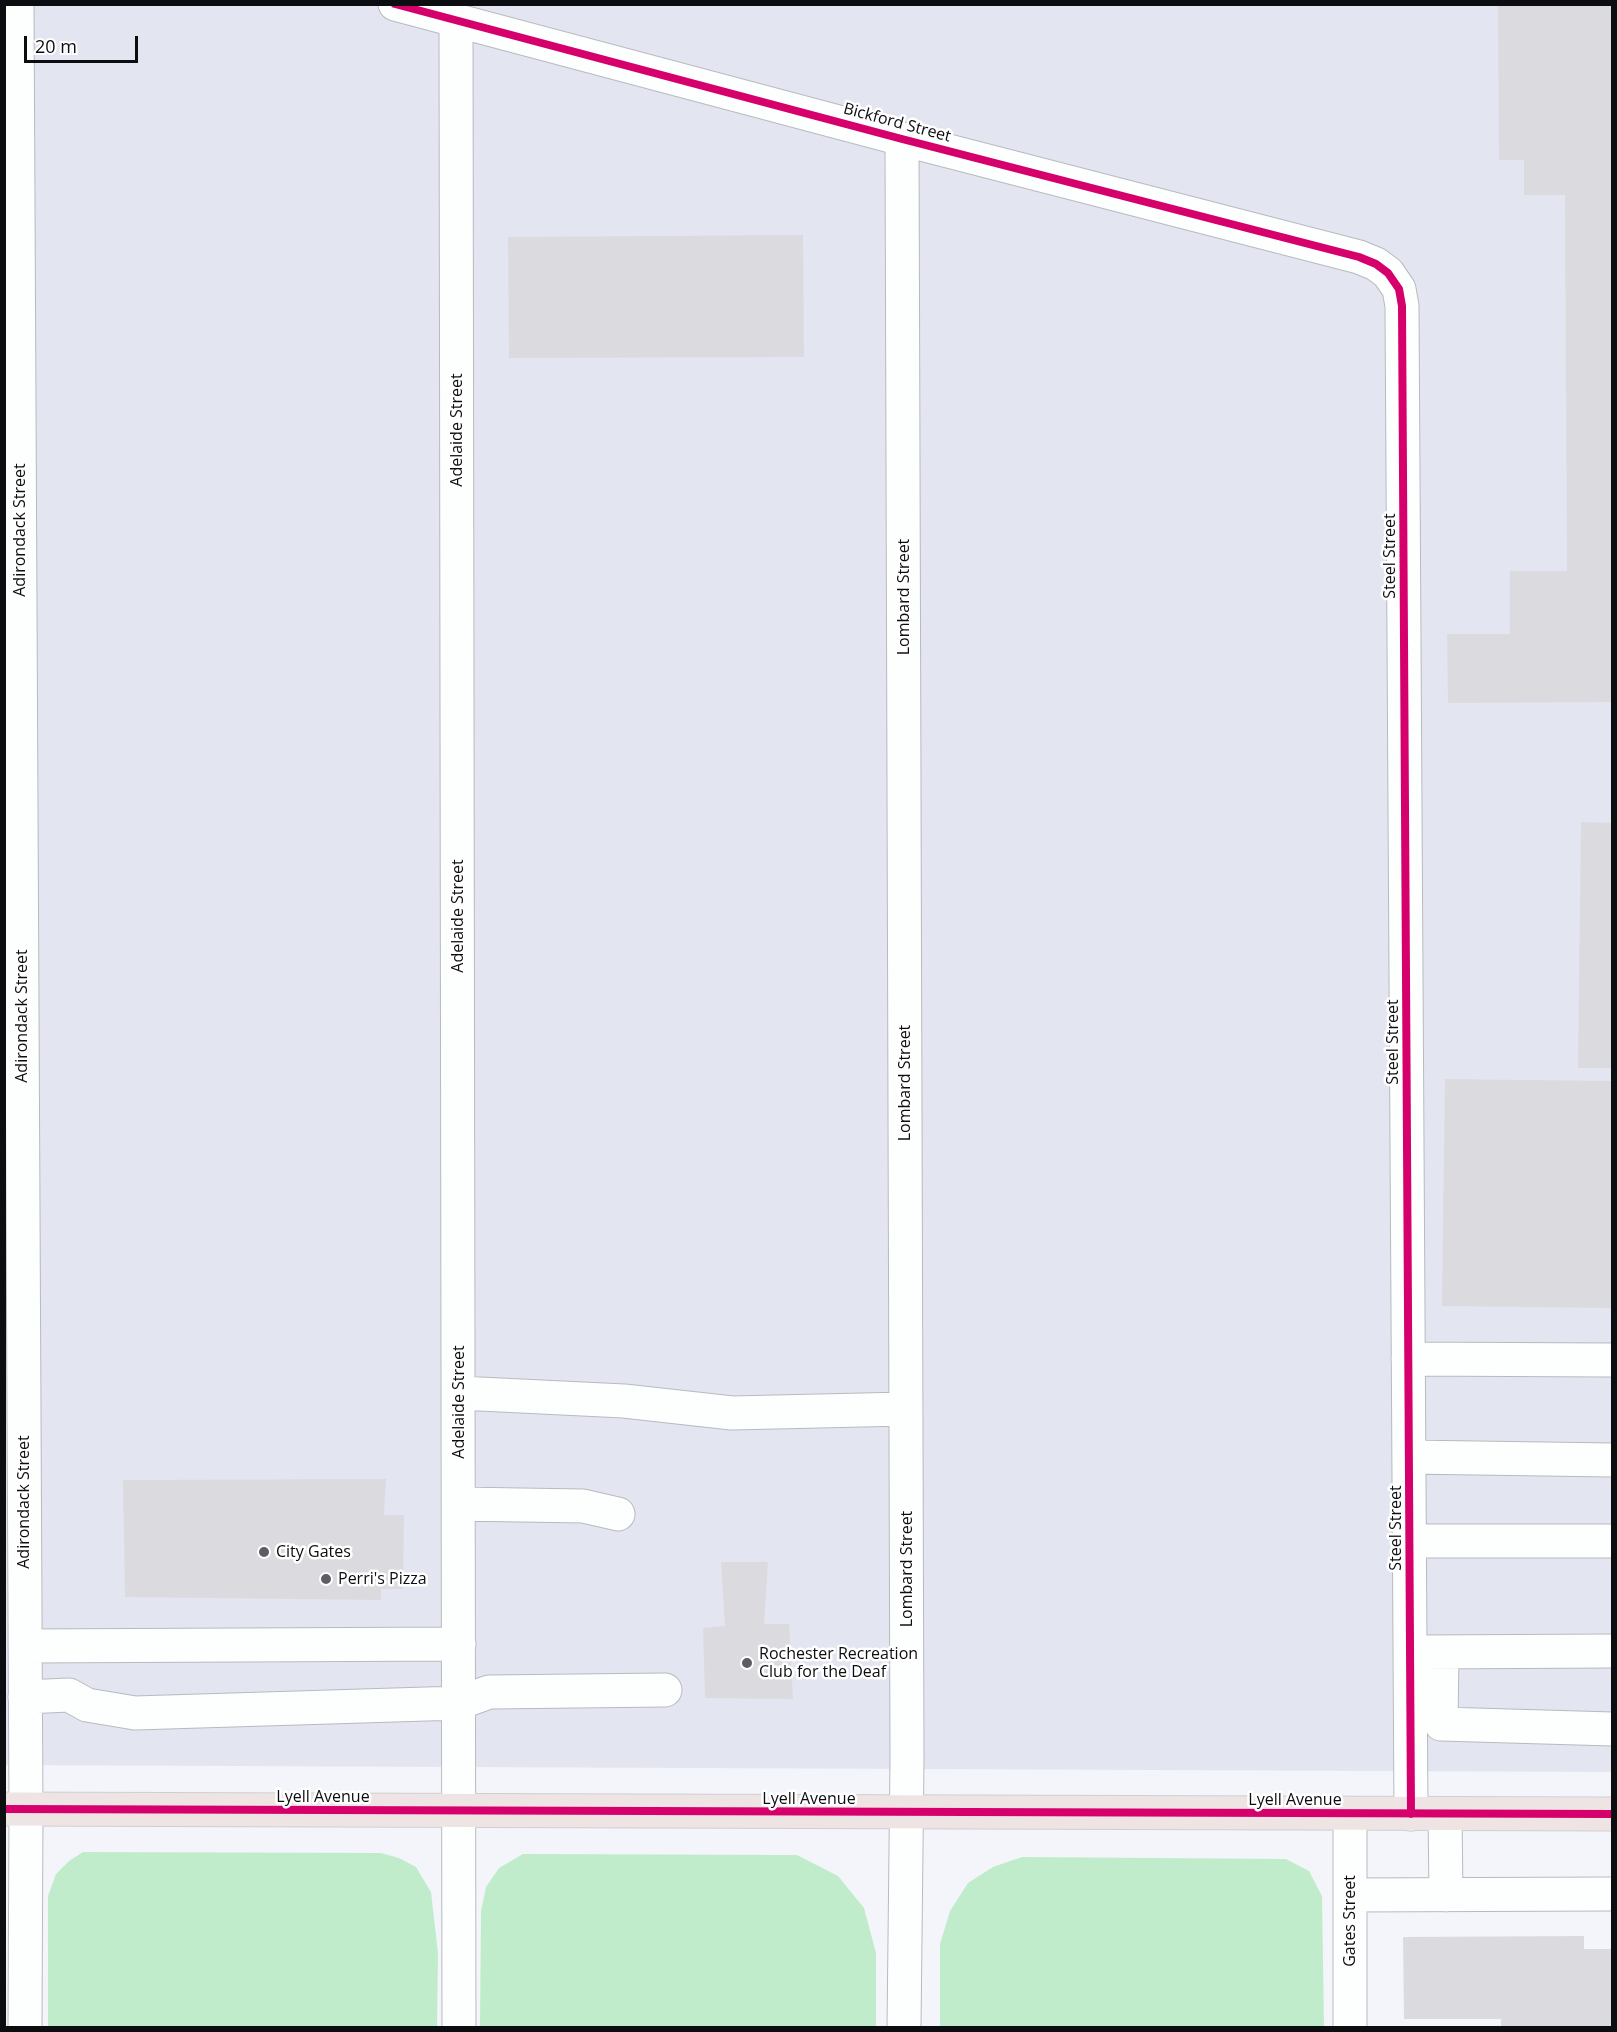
<!DOCTYPE html>
<style>
body{margin:0}
#map{position:relative;width:1617px;height:2032px;overflow:hidden;background:#f4f5fa;font-family:"Open Sans",sans-serif}
canvas{display:block}
.frame{position:absolute;inset:0;border:6px solid #0c0d10;pointer-events:none}
.scale{position:absolute;left:24px;top:36px;width:114px;height:27px;box-sizing:border-box;border:3px solid #0c0d10;border-top:0;padding-left:8px;font-size:18px;line-height:21px;white-space:nowrap;color:#0c0d10;-webkit-text-stroke:4px #fff;paint-order:stroke}
</style>
<div id="map">
<canvas width="1617" height="2032"></canvas>
<div class="frame"></div>
<div class="scale">20 m</div>
</div>
<script>
const context = document.querySelector('canvas').getContext('2d');
context.lineJoin = 'round';
function paint(path, color) { context.fillStyle = color; context.fill(path, 'evenodd'); }
const poly = rows => new Path2D(rows.map(r => 'M' + r).join(''));
function stroke(path, color, width, dash) { context.strokeStyle = color; context.lineWidth = width; context.lineCap = dash ? 'butt' : 'round'; context.setLineDash(dash || []); context.stroke(path); }
function label(font, color, halo, rows, align = 'center') {
  context.font = font + ' "Open Sans",sans-serif'; context.lineWidth = 5; context.setLineDash([]); context.textBaseline = 'middle'; context.strokeStyle = halo; context.fillStyle = color; for (const [text, x, y, turn = 0] of rows) {
    context.save(); context.translate(x, y); context.rotate((+turn || 0) * Math.PI / 180); context.textAlign = isNaN(turn) ? turn : align; if (halo) context.strokeText(text, 0, 0); context.fillText(text, 0, 0); context.restore();
  }
}
const built = poly([
 [5,5,1612,5,1612,1772,5,1765]
]);
const green = poly([
 [83,1852,381,1853,399,1858,416,1867,431,1892,438,1953,437,2027,48,2027,48,1896,56,1874,69,1861],
 [523,1854,797,1855,838,1876,864,1908,876,1953,876,2027,480,2027,481,1911,486,1887,499,1868],
 [1022,1857,1286,1859,1309,1871,1322,1896,1324,2027,940,2027,940,1944,950,1911,968,1883,993,1867]
]);
const building = poly([
 [1498,4,1612,4,1612,702,1448,703,1447,634,1510,634,1510,571,1567,571,1565,195,1524,195,1524,160,1499,160],
 [803,235,804,357,509,358,508,237],
 [1581,822,1612,823,1612,1068,1578,1068],
 [1445,1079,1612,1081,1612,1308,1442,1306],
 [386,1479,384,1515,404,1515,403,1589,381,1589,381,1600,125,1597,123,1480],
 [721,1562,768,1562,764,1624,789,1624,793,1699,705,1698,703,1628,725,1626],
 [1584,1936,1584,1949,1612,1949,1612,2028,1501,2028,1501,2019,1404,2019,1403,1937]
]);
const minor = poly([
 [17,4,26,1809,25,2028],
 [395,4,902,139,1359,257,1376,264,1388,273,1399,289,1402,306,1411,1814],
 [456,20,459,2028],
 [902,139,907,1760,904,2028],
 [1408,1359,1612,1360],
 [459,1393,624,1401,732,1413,906,1409],
 [1409,1457,1612,1460],
 [459,1504,583,1506,618,1514],
 [1409,1541,1612,1541],
 [25,1646,459,1644],
 [1421,1652,1612,1651],
 [1442,1652,1441,1724,1612,1729],
 [25,1697,69,1695,87,1705,135,1713,459,1703,489,1692,665,1690],
 [1445,1814,1446,1895],
 [1350,1895,1612,1894],
 [1350,2028,1350,1814]
]);
const major = poly([
 [4,1809,1612,1814]
]);
const cycleway = poly([
 [395,4,902,139,1359,257,1376,264,1388,273,1399,289,1402,306,1411,1814],
 [4,1809,1612,1814]
]);
const markers = [
 [264,1552,6,"#5d5e62"],
 [326,1579,6,"#5d5e62"],
 [747,1663,6,"#5d5e62"]
];
const streetNames = [
 ["Bickford Street",897,123,15],
 ["Adelaide Street",457,430,-90],
 ["Adirondack Street",20,530,-90],
 ["Steel Street",1390,556,-90],
 ["Lombard Street",904,597,-90],
 ["Adelaide Street",458,916,-90],
 ["Adirondack Street",22,1016,-90],
 ["Steel Street",1393,1042,-90],
 ["Lombard Street",905,1083,-90],
 ["Adelaide Street",459,1402,-90],
 ["Adirondack Street",24,1502,-90],
 ["Steel Street",1396,1528,-90],
 ["Lombard Street",907,1569,-90],
 ["Lyell Avenue",323,1797],
 ["Lyell Avenue",809,1799],
 ["Lyell Avenue",1295,1800],
 ["Gates Street",1350,1921,-90]
];
const poiNames = [
 ["City Gates",276,1552],
 ["Perri's Pizza",338,1579],
 ["Rochester Recreation",759,1654],
 ["Club for the Deaf",759,1672]
];
paint(built, '#e3e5f1');
paint(green, '#c0eccb');
paint(building, '#dbdbdf');
stroke(minor, '#b9babe', 35);
stroke(major, '#cfcfd2', 35);
stroke(minor, '#fdfefe', 33);
stroke(major, '#ede4e3', 33);
stroke(cycleway, '#d6006c', 8);
for (const [x, y, r, color] of markers) { const dot = new Path2D(); dot.arc(x, y, r, 0, 2 * Math.PI); context.fillStyle = color; context.fill(dot); stroke(dot, '#fff', 2); }
label('16px', '#0c0d10', '#fff', streetNames);
label('16px', '#0c0d10', '#fff', poiNames, 'left');
</script>
